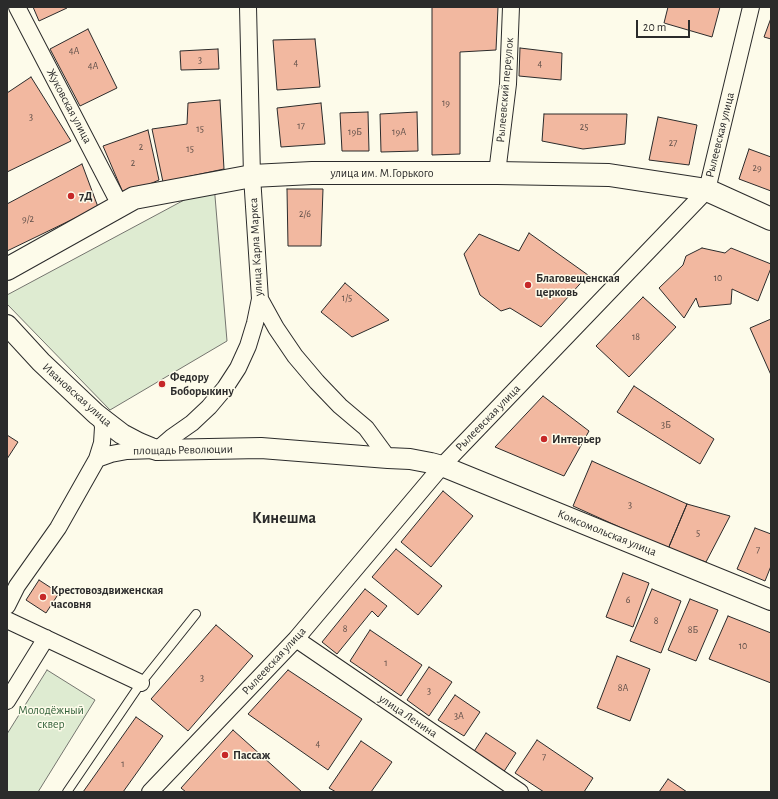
<!DOCTYPE html>
<meta charset="utf-8">
<style>
body{margin:0}
#map{position:relative;width:778px;height:799px;overflow:hidden;background:#fdfbea;font-family:"Alegreya Sans",sans-serif}
canvas{display:block}
.frame{position:absolute;inset:0;border:8px solid #2b2b2b;pointer-events:none}
.scale{position:absolute;left:636px;top:20px;width:54px;height:18px;box-sizing:border-box;border:2px solid #2b2b2b;border-top:0;padding-left:5px;font-size:12px;line-height:14px;white-space:nowrap;color:#2b2b2b;-webkit-text-stroke:3px #fdfbea;paint-order:stroke}
</style>
<div id="map">
<canvas width="778" height="799"></canvas>
<div class="frame"></div>
<div class="scale">20 m</div>
</div>
<script>
const context = document.querySelector('canvas').getContext('2d');
context.lineJoin = 'round';
function paint(path, color) { context.fillStyle = color; context.fill(path, 'evenodd'); }
const poly = rows => new Path2D(rows.map(r => 'M' + r).join(''));
function stroke(path, color, width, dash) { context.strokeStyle = color; context.lineWidth = width; context.lineCap = dash ? 'butt' : 'round'; context.setLineDash(dash || []); context.stroke(path); }
function label(font, color, halo, rows, align = 'center') {
  context.font = font + ' "Alegreya Sans",sans-serif'; context.lineWidth = 3; context.setLineDash([]); context.textBaseline = 'middle'; context.strokeStyle = halo; context.fillStyle = color; for (const [text, x, y, turn = 0] of rows) {
    context.save(); context.translate(x, y); context.rotate((+turn || 0) * Math.PI / 180); context.textAlign = isNaN(turn) ? turn : align; if (halo) context.strokeText(text, 0, 0); context.fillText(text, 0, 0); context.restore();
  }
}
const green = poly([
 [214,184,227,341,110,410,7,304,7,295,214,184],
 [47,670,95,700,38,792,7,792,7,734,47,670]
]);
const building = poly([
 [33,7,67,7,67,8,39,21,33,7],
 [432,7,498,7,496,50,460,52,460,154,432,155,432,7],
 [668,7,720,7,712,37,664,23,668,7],
 [771,18,771,39,764,37,771,18],
 [88,29,117,88,80,106,50,49,88,29],
 [315,39,320,87,277,90,273,40,315,39],
 [520,48,562,53,561,80,519,76,520,48],
 [218,49,219,69,181,70,180,51,218,49],
 [31,77,71,141,7,172,7,93,31,77],
 [220,100,224,169,163,182,152,129,187,124,188,103,220,100],
 [321,103,325,144,281,147,277,108,321,103],
 [368,112,369,151,342,151,340,113,368,112],
 [417,112,418,151,381,152,380,114,417,112],
 [544,114,627,114,625,144,583,149,542,141,544,114],
 [658,117,697,125,689,165,649,160,658,117],
 [148,130,159,180,124,195,103,146,148,130],
 [749,149,771,157,771,191,739,179,749,149],
 [82,164,98,207,7,251,7,204,82,164],
 [287,189,323,189,321,246,288,246,287,189],
 [529,233,588,275,541,327,510,308,501,311,480,295,464,254,479,234,519,251,529,233],
 [702,248,725,253,731,248,771,264,771,268,758,301,732,289,731,304,699,307,696,298,684,318,659,288,683,265,686,256,702,248],
 [345,283,389,320,352,337,321,312,345,283],
 [643,297,676,327,629,377,596,346,643,297],
 [771,319,771,375,750,328,771,319],
 [634,386,714,439,700,464,617,412,634,386],
 [543,396,589,431,564,476,495,447,543,396],
 [7,435,18,442,7,459,7,435],
 [592,461,687,504,668,549,573,506,592,461],
 [443,491,473,516,431,567,401,542,443,491],
 [687,504,730,516,706,562,668,549,687,504],
 [755,528,771,534,771,566,765,581,737,569,755,528],
 [396,549,442,586,418,615,372,577,396,549],
 [623,573,649,583,633,627,606,617,623,573],
 [39,580,59,593,46,613,26,600,39,580],
 [365,589,387,606,378,617,372,611,337,654,322,642,365,589],
 [652,589,681,601,661,653,630,641,652,589],
 [690,599,718,610,696,661,668,650,690,599],
 [728,616,771,633,771,683,709,659,728,616],
 [216,625,253,656,188,731,151,699,216,625],
 [370,630,422,665,401,696,350,661,370,630],
 [617,656,650,669,630,721,597,708,617,656],
 [429,667,452,682,429,716,407,700,429,667],
 [288,670,362,719,328,770,248,714,288,670],
 [455,695,480,712,464,736,438,720,455,695],
 [136,717,163,736,123,792,83,792,136,717],
 [233,730,302,792,186,792,181,788,233,730],
 [486,733,516,753,503,773,473,753,486,733],
 [537,740,593,778,584,792,544,792,515,773,537,740],
 [361,741,392,762,371,792,336,792,329,788,361,741],
 [668,779,687,792,659,792,668,779]
]);
const service = poly([
 [67,792,141,683,196,614]
]);
const minor = poly([
 [17,7,120,205],
 [497,173,508,84,511,7],
 [260,299,276,328,295,356,317,382,340,406,366,428,388,458],
 [97,459,111,454,127,451,157,450,172,437,192,423,209,407,225,388,238,368,248,346,255,323,260,299,252,176,248,7],
 [7,606,17,586,58,528,97,459,102,443,103,427,102,422,96,414],
 [7,620,141,683],
 [296,639,520,792],
 [7,701,46,638],
 [150,792,296,639,442,466,707,190,751,7]
]);
const tertiary = poly([
 [7,325,41,362,96,414,122,434,139,443,151,448,157,450,261,448,388,458,410,459,431,463,442,466,771,600]
]);
const secondary = poly([
 [7,269,134,198,252,176,312,173,497,173,609,175,707,190,771,219]
]);
const markers = [
 [71,196,4,"#c62828"],
 [528,285,4,"#c62828"],
 [162,384,4,"#c62828"],
 [544,439,4,"#c62828"],
 [43,597,4,"#c62828"],
 [225,755,4,"#c62828"]
];
const numberNames = [
 ["4А",74,51],
 ["3",200,60],
 ["4",296,63],
 ["4",540,64],
 ["4А",93,66],
 ["19",446,103],
 ["3",31,117],
 ["17",301,126],
 ["25",584,127],
 ["15",200,129],
 ["19Б",355,132],
 ["19А",399,132],
 ["27",673,143],
 ["2",141,147],
 ["15",190,149],
 ["2",133,163],
 ["29",757,168],
 ["2/6",305,214],
 ["9/2",28,219],
 ["10",718,278],
 ["1/5",347,298],
 ["18",636,337],
 ["3Б",666,425],
 ["3",630,505],
 ["5",698,533],
 ["7",758,550],
 ["6",628,600],
 ["8",656,621],
 ["8",345,629],
 ["8Б",693,630],
 ["10",743,646],
 ["1",386,663],
 ["3",202,678],
 ["8А",623,688],
 ["3",429,691],
 ["3А",459,716],
 ["4",318,744],
 ["7",544,757],
 ["1",123,764]
];
const streetNames = [
 ["Рылеевский переулок",505,90,-85],
 ["Жуковская улица",69,106,62],
 ["Рылеевская улица",720,135,-76],
 ["улица им. М.Горького",382,173],
 ["улица Карла Маркса",256,247,-93],
 ["Ивановская улица",77,395,42],
 ["Рылеевская улица",488,418,-46],
 ["площадь Революции",183,450,-1],
 ["Комсомольская улица",607,533,22],
 ["Рылеевская улица",274,661,-47],
 ["улица Ленина",408,716,34]
];
const poiNames = [
 ["7Д",79,196],
 ["Благовещенская",536,278],
 ["церковь",536,292],
 ["Федору",170,377],
 ["Боборыкину",170,391],
 ["Интерьер",552,439],
 ["Крестовоздвиженская",51,590],
 ["часовня",51,604],
 ["Пассаж",233,755]
];
const parkNames = [
 ["Молодёжный",51,710],
 ["сквер",51,724]
];
const districtNames = [
 ["Кинешма",284,518]
];
paint(green, '#deebd1');
stroke(green, '#74746e', 1);
paint(building, '#f2b8a0');
stroke(building, '#2b2b2b', 1);
stroke(service, '#2b2b2b', 10);
stroke(minor, '#2b2b2b', 18);
stroke(tertiary, '#2b2b2b', 22);
stroke(secondary, '#2b2b2b', 24);
stroke(service, '#fdfbea', 8);
stroke(minor, '#fdfbea', 16);
stroke(tertiary, '#fdfbea', 20);
stroke(secondary, '#fdfbea', 22);
for (const [x, y, r, color] of markers) { const dot = new Path2D(); dot.arc(x, y, r, 0, 2 * Math.PI); context.fillStyle = color; context.fill(dot); stroke(dot, '#fdfbea', 1.5); }
label('10px', '#5d4e48', null, numberNames);
label('12px', '#2b2b2b', '#fdfbea', streetNames);
label('bold 12px', '#2b2b2b', '#fdfbea', poiNames, 'left');
label('12px', '#34623c', '#fdfbea', parkNames);
label('bold 16px', '#2b2b2b', '#fdfbea', districtNames);
</script>
